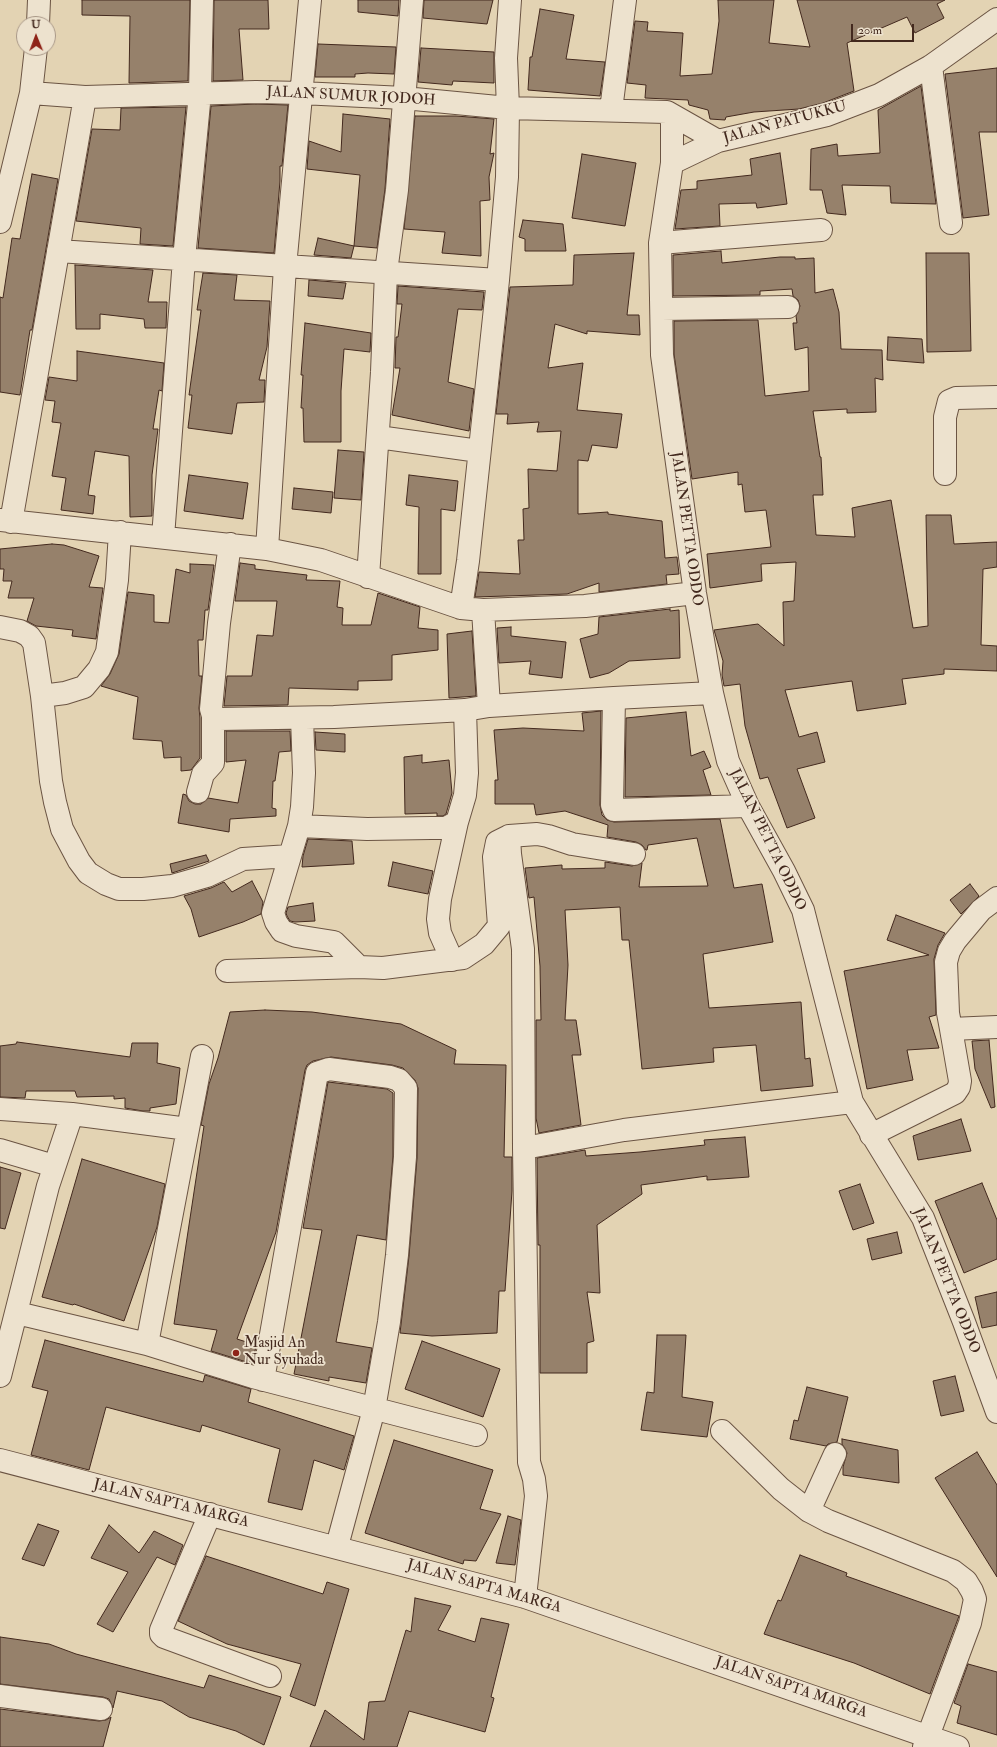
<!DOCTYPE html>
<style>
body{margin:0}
#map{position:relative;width:997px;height:1747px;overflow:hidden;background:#e3d3b3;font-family:"IM FELL Double Pica",serif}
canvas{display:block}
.north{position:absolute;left:16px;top:16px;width:40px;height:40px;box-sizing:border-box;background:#ede2ce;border:1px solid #a99888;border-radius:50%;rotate:359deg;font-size:11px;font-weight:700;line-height:16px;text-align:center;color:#43291e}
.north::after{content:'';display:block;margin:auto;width:14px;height:18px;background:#8f2418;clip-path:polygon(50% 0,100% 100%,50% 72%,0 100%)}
.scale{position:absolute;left:851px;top:24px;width:63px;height:18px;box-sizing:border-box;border:2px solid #43291e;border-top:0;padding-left:5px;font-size:12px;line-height:14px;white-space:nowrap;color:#43291e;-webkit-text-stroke:3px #ede2ce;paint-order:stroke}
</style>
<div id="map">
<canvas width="997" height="1747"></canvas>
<div class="north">U</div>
<div class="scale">20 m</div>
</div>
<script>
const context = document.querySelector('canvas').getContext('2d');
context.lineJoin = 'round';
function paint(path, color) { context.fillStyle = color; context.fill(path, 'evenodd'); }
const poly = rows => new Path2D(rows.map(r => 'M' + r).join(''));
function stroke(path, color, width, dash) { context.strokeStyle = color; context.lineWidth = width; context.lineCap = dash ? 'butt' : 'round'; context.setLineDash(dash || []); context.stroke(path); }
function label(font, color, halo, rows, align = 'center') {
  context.font = font + ' "IM FELL Double Pica",serif'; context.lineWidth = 3.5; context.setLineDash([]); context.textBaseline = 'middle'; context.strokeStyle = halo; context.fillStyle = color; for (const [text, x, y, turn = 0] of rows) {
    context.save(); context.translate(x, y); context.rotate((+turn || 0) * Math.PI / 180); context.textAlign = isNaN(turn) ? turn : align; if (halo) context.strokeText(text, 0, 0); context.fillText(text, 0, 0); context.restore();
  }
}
const building = poly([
 [82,0,190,0,188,81,129,83,130,16,82,15,82,0],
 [214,0,268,0,269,29,239,29,243,80,213,81,214,0],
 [358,0,399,0,398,16,358,12,358,0],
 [424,0,493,0,487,24,423,18,424,0],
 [718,0,774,0,769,43,810,47,797,0,945,0,937,4,944,18,915,33,907,17,847,43,854,91,823,103,799,109,754,112,726,117,725,120,710,119,708,110,689,105,688,100,645,98,646,85,627,83,635,21,648,22,647,31,683,33,680,76,712,74,719,21,718,0],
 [540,9,574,15,566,59,605,62,600,96,528,90,530,57,532,57,540,9],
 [318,44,396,47,394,74,368,73,355,74,355,77,315,77,318,44],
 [421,48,494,52,494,83,453,81,452,85,418,82,421,48],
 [997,68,997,132,979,132,989,215,963,218,945,74,997,68],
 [921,86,936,204,891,203,890,186,842,185,846,215,827,213,822,190,810,190,811,149,837,144,838,156,880,153,878,110,921,86],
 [256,104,288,105,282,166,280,166,280,181,274,253,198,248,211,106,256,104],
 [186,107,173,246,140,244,141,228,76,221,92,129,120,130,121,108,186,107],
 [343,114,390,119,385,189,377,248,354,246,360,175,307,169,309,141,341,152,343,114],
 [415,116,456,116,494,119,490,154,494,153,489,177,490,200,480,201,481,256,442,253,445,232,404,229,415,116],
 [780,153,787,204,757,208,756,203,719,204,720,226,675,229,681,190,697,189,697,181,752,175,750,159,780,153],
 [582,154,636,163,625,226,572,218,582,154],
 [32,174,58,179,32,330,30,330,20,395,0,392,0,297,3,298,12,238,20,239,32,174],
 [523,220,563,224,566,251,525,251,525,239,519,237,523,220],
 [318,238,354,246,351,258,314,255,318,238],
 [721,251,722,263,780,257,795,257,795,259,814,258,815,293,833,289,839,312,841,349,882,350,883,380,875,378,876,412,847,413,847,409,813,411,820,457,821,457,823,495,813,495,816,535,855,537,852,508,891,500,913,628,928,626,926,515,951,515,954,544,997,542,997,567,983,569,981,645,997,646,997,671,944,669,944,674,902,679,906,704,857,711,852,681,785,690,799,737,817,732,825,762,797,769,815,818,787,828,768,777,760,779,745,726,740,684,724,686,722,675,723,661,714,630,758,624,784,646,783,602,794,601,796,562,761,564,762,581,710,588,707,554,771,547,766,510,745,512,742,484,738,485,738,472,692,479,674,354,674,321,758,320,765,396,809,391,808,347,795,350,793,323,797,323,796,316,800,306,798,300,793,296,792,289,760,291,760,295,673,296,673,255,721,251],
 [634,253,627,315,639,315,640,335,587,331,587,334,555,324,548,368,583,363,577,410,622,414,617,448,592,445,588,461,578,460,578,514,608,512,608,514,662,521,665,558,677,557,679,574,666,575,667,584,599,592,599,583,567,594,475,597,479,572,520,574,518,540,524,540,523,509,529,508,528,469,557,471,561,431,537,432,539,422,507,424,508,414,496,414,510,287,573,285,574,255,634,253],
 [926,253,969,253,971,351,927,352,926,253],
 [75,265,153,270,148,302,167,302,166,328,145,328,144,319,100,314,100,329,76,329,75,265],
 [203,273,237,275,234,300,270,301,267,347,259,380,265,380,264,402,237,403,232,434,188,428,192,395,189,395,201,310,197,310,203,273],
 [309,280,346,283,343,299,308,296,309,280],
 [398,286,484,292,482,310,458,309,448,382,474,389,469,431,392,415,400,368,395,368,396,337,398,337,402,304,397,304,398,286],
 [305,323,371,333,370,352,344,349,341,391,341,442,304,442,303,408,301,408,303,375,301,375,305,323],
 [888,337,922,339,924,363,887,360,888,337],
 [77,351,164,363,162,391,159,390,153,429,158,429,152,475,152,516,130,517,129,456,95,451,88,495,95,496,93,514,61,510,66,478,52,476,61,423,52,422,55,401,45,400,49,377,77,381,77,351],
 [338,450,364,452,361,500,334,498,338,450],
 [189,475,248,483,243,519,184,511,189,475],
 [409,475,458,481,455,511,441,509,441,574,418,574,419,507,406,505,409,475],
 [294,488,333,492,331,513,292,509,294,488],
 [52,544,64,545,99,556,89,587,103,588,96,639,72,636,73,630,36,626,27,621,34,598,8,598,12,581,3,581,4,569,0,569,0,549,52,544],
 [240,563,255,565,255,569,307,575,306,580,340,581,337,607,343,608,342,625,371,625,378,593,420,607,418,628,438,630,438,650,392,655,392,680,358,681,358,690,289,688,288,705,224,706,227,676,252,676,257,635,273,636,277,601,235,601,240,563],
 [190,564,214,565,208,610,205,610,203,640,198,640,199,676,202,676,199,708,200,718,200,758,191,770,181,771,181,757,164,758,162,741,133,739,138,697,101,686,110,674,119,654,128,592,154,595,154,622,169,623,176,569,190,573,190,564],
 [670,609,670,611,679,610,680,658,629,661,609,673,590,678,580,639,598,634,599,617,670,609],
 [511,627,511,636,566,642,562,678,529,674,531,661,499,663,497,628,511,627],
 [472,631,476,696,449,698,447,634,472,631],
 [601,711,600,805,602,815,607,820,614,822,720,819,734,888,762,884,773,942,703,954,709,1008,801,1002,805,1059,810,1058,813,1086,761,1091,756,1045,713,1048,714,1062,642,1069,629,940,622,940,620,907,565,910,568,965,565,1020,576,1020,581,1055,572,1055,581,1125,539,1133,536,1118,536,1020,541,1020,540,966,534,897,529,898,525,868,562,865,562,869,605,868,605,862,632,866,642,863,639,887,708,886,697,838,648,845,647,850,646,850,642,845,636,842,607,837,608,825,565,811,536,815,534,804,495,804,495,780,498,780,494,730,523,728,584,731,582,713,601,711],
 [686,712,691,756,704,751,711,767,703,770,711,795,625,797,626,718,686,712],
 [226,731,290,731,291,751,279,752,275,781,273,781,272,808,276,809,276,816,230,819,229,832,178,823,183,794,186,795,189,801,195,804,201,804,208,798,238,803,246,760,226,762,226,731],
 [315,732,345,734,345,752,316,750,315,732],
 [422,755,422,763,449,760,452,793,446,814,443,816,437,816,437,813,405,814,404,757,422,755],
 [308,839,352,841,354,864,302,867,303,856,308,839],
 [206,855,209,861,172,873,170,864,206,855],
 [393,862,433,871,428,894,388,886,393,862],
 [252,881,263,902,261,914,243,922,199,937,191,909,184,896,211,888,224,882,232,892,252,881],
 [970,884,979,896,961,914,950,900,970,884],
 [313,903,315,921,295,922,290,921,287,916,286,913,288,907,313,903],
 [896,915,945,933,938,945,934,959,936,1015,929,1017,939,1048,907,1050,913,1080,867,1089,844,971,929,955,887,940,896,915],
 [265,1010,312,1012,401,1024,456,1050,454,1064,506,1065,504,1157,512,1157,512,1191,505,1291,499,1291,497,1333,432,1336,400,1333,409,1256,417,1158,418,1088,415,1080,403,1068,392,1065,331,1057,313,1061,307,1065,305,1070,276,1232,237,1339,256,1345,253,1364,211,1351,217,1330,174,1324,204,1126,201,1125,209,1084,218,1058,230,1012,265,1010],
 [989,1040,995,1107,991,1108,975,1069,972,1041,989,1040],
 [17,1042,130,1057,132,1043,158,1043,157,1063,180,1068,176,1104,150,1108,150,1111,143,1111,125,1108,125,1098,114,1099,114,1096,77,1097,75,1091,26,1091,25,1098,0,1097,0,1046,16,1044,17,1042],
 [328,1082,387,1089,393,1093,393,1156,386,1240,357,1235,336,1342,372,1348,366,1383,329,1377,329,1381,294,1374,322,1230,303,1228,328,1082],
 [961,1119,971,1151,918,1160,913,1136,961,1119],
 [745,1137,749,1177,707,1180,707,1176,641,1185,642,1194,597,1225,600,1293,587,1292,594,1341,587,1343,587,1373,540,1373,540,1245,538,1245,537,1158,585,1150,586,1156,640,1152,705,1145,704,1140,745,1137],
 [82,1159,165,1184,157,1227,124,1321,74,1304,73,1305,42,1297,82,1159],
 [0,1167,21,1173,5,1229,0,1228,0,1167],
 [982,1183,997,1220,997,1259,964,1273,935,1201,982,1183],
 [860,1184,874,1223,853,1230,839,1191,860,1184],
 [897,1232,902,1253,872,1260,867,1239,897,1232],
 [997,1292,997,1325,982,1328,975,1297,997,1292],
 [657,1335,686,1335,682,1397,713,1402,707,1437,641,1430,647,1392,654,1393,657,1335],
 [45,1340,203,1382,205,1375,251,1389,248,1402,354,1436,344,1470,314,1460,302,1510,268,1502,280,1449,202,1425,200,1432,106,1407,89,1470,31,1455,48,1391,32,1387,45,1340],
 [422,1341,500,1369,483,1417,405,1389,422,1341],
 [955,1376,964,1411,941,1416,933,1381,955,1376],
 [807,1387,848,1397,837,1442,828,1444,826,1446,790,1439,794,1420,798,1421,807,1387],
 [842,1439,898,1450,899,1483,843,1475,843,1467,847,1453,842,1444,842,1439],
 [394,1440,493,1470,480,1509,501,1514,476,1561,464,1560,463,1564,365,1533,394,1440],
 [977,1452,997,1485,997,1577,935,1478,977,1452],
 [508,1516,521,1520,515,1565,496,1563,508,1516],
 [38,1524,59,1531,44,1566,22,1559,38,1524],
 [109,1525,139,1553,154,1531,183,1545,175,1565,157,1557,113,1632,97,1624,128,1572,91,1558,109,1525],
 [800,1555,847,1573,846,1576,959,1616,930,1694,854,1663,764,1634,778,1600,781,1601,800,1555],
 [206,1556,323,1594,327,1582,349,1589,315,1706,290,1696,301,1664,227,1644,178,1621,206,1556],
 [415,1598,451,1606,438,1630,475,1642,481,1618,509,1624,491,1697,494,1698,485,1732,409,1711,397,1747,310,1747,325,1710,364,1740,369,1702,385,1701,406,1630,411,1632,415,1598],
 [0,1637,49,1644,76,1654,204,1688,209,1675,281,1697,264,1745,236,1731,189,1717,162,1701,117,1691,113,1708,109,1699,103,1697,0,1684,0,1637],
 [968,1664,997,1672,997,1735,957,1723,961,1706,954,1703,968,1664],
 [0,1709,99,1721,106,1720,111,1717,103,1747,0,1747,0,1709]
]);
const minor = poly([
 [38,24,39,0],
 [931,66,951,223],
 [31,93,85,97,256,92,301,93,404,98,508,108,667,112,718,141],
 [611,110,625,0],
 [670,115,672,119,672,163,660,243,662,355,695,593,712,693,728,761,748,806,784,871,803,910,852,1102,923,1218,964,1322,997,1412],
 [672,163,718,141,827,115,879,95,931,66,997,19],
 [0,222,31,93,36,48],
 [660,243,821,230],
 [58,251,498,280],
 [662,309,788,307],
 [378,437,479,451],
 [945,474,945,417,949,401,956,398,997,397],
 [0,520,267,549,321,560,461,608,483,610,585,606,695,593],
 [11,522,85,97],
 [163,537,184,259,200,93,202,0],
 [230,544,219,623,211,709,213,716,219,719,334,717,465,710,489,706,614,698,612,805,614,810,748,806],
 [267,549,285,267,310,0],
 [368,577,382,372,386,272,397,190,412,0],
 [461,608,468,561,498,280,507,177,508,108,506,58,510,0],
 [483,610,489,706],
 [0,627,20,631,29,636,34,643,42,696,51,781,55,802,62,829,79,861,88,873,106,884,119,889,143,889,172,886,207,876,243,859,290,856],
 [42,696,65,693,84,687,99,669,107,652,117,580,120,532],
 [614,698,712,693],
 [302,718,304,773,302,807,299,826,273,913,276,922,282,931,296,936,334,942,359,967,383,968,463,958,484,944,499,926,494,857,497,842,509,836],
 [198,792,203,774,213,763,213,716],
 [299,826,367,829,431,828,446,828,457,822,465,795,467,773,465,710],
 [997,898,981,910,955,941,949,951,946,962,948,1013,951,1029,997,1027],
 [452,960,440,933,438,919,440,899,457,822],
 [227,971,359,967],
 [0,1109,72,1114,188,1129,202,1056],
 [871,1135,955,1093,959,1087,960,1081,951,1029],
 [524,1148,624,1130,852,1102],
 [0,1150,54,1166],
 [17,1313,147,1344,253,1377,476,1435],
 [147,1344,188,1129],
 [0,1376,48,1186,72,1114],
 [263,1380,317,1073,329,1069,390,1077,399,1080,406,1088,405,1157,397,1255,389,1322,374,1409,337,1546],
 [722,1431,781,1489,809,1511,828,1521,953,1571,966,1581,972,1591,975,1599,970,1623,924,1747],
 [0,1460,525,1597,958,1747],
 [809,1511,835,1454],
 [210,1514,161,1630,161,1634,164,1637,270,1676],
 [525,1597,536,1496,534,1479,529,1462,524,1148,523,949,510,854,509,836,537,834,548,836,572,844,634,854],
 [0,1696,101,1709]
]);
const markers = [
 [236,1353,4,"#8f2418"]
];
const streetNames = [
 ["JALAN SUMUR JODOH",351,97,3],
 ["JALAN PATUKKU",785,123,-15],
 ["JALAN PETTA ODDO",686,529,82],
 ["JALAN PETTA ODDO",767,840,64],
 ["JALAN PETTA ODDO",946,1281,68],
 ["JALAN SAPTA MARGA",171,1504,14],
 ["JALAN SAPTA MARGA",484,1587,16],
 ["JALAN SAPTA MARGA",791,1688,19]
];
const poiNames = [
 ["Masjid An",244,1344],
 ["Nur Syuhada",244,1361]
];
paint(building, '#96816b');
stroke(building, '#43291e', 1);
stroke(minor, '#6b5443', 24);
stroke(minor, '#ede2ce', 22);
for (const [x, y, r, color] of markers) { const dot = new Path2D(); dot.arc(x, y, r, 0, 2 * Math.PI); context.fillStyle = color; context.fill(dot); stroke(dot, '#ede2ce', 1.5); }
label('15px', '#43291e', '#ede2ce', streetNames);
label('15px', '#43291e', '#ede2ce', poiNames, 'left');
</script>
